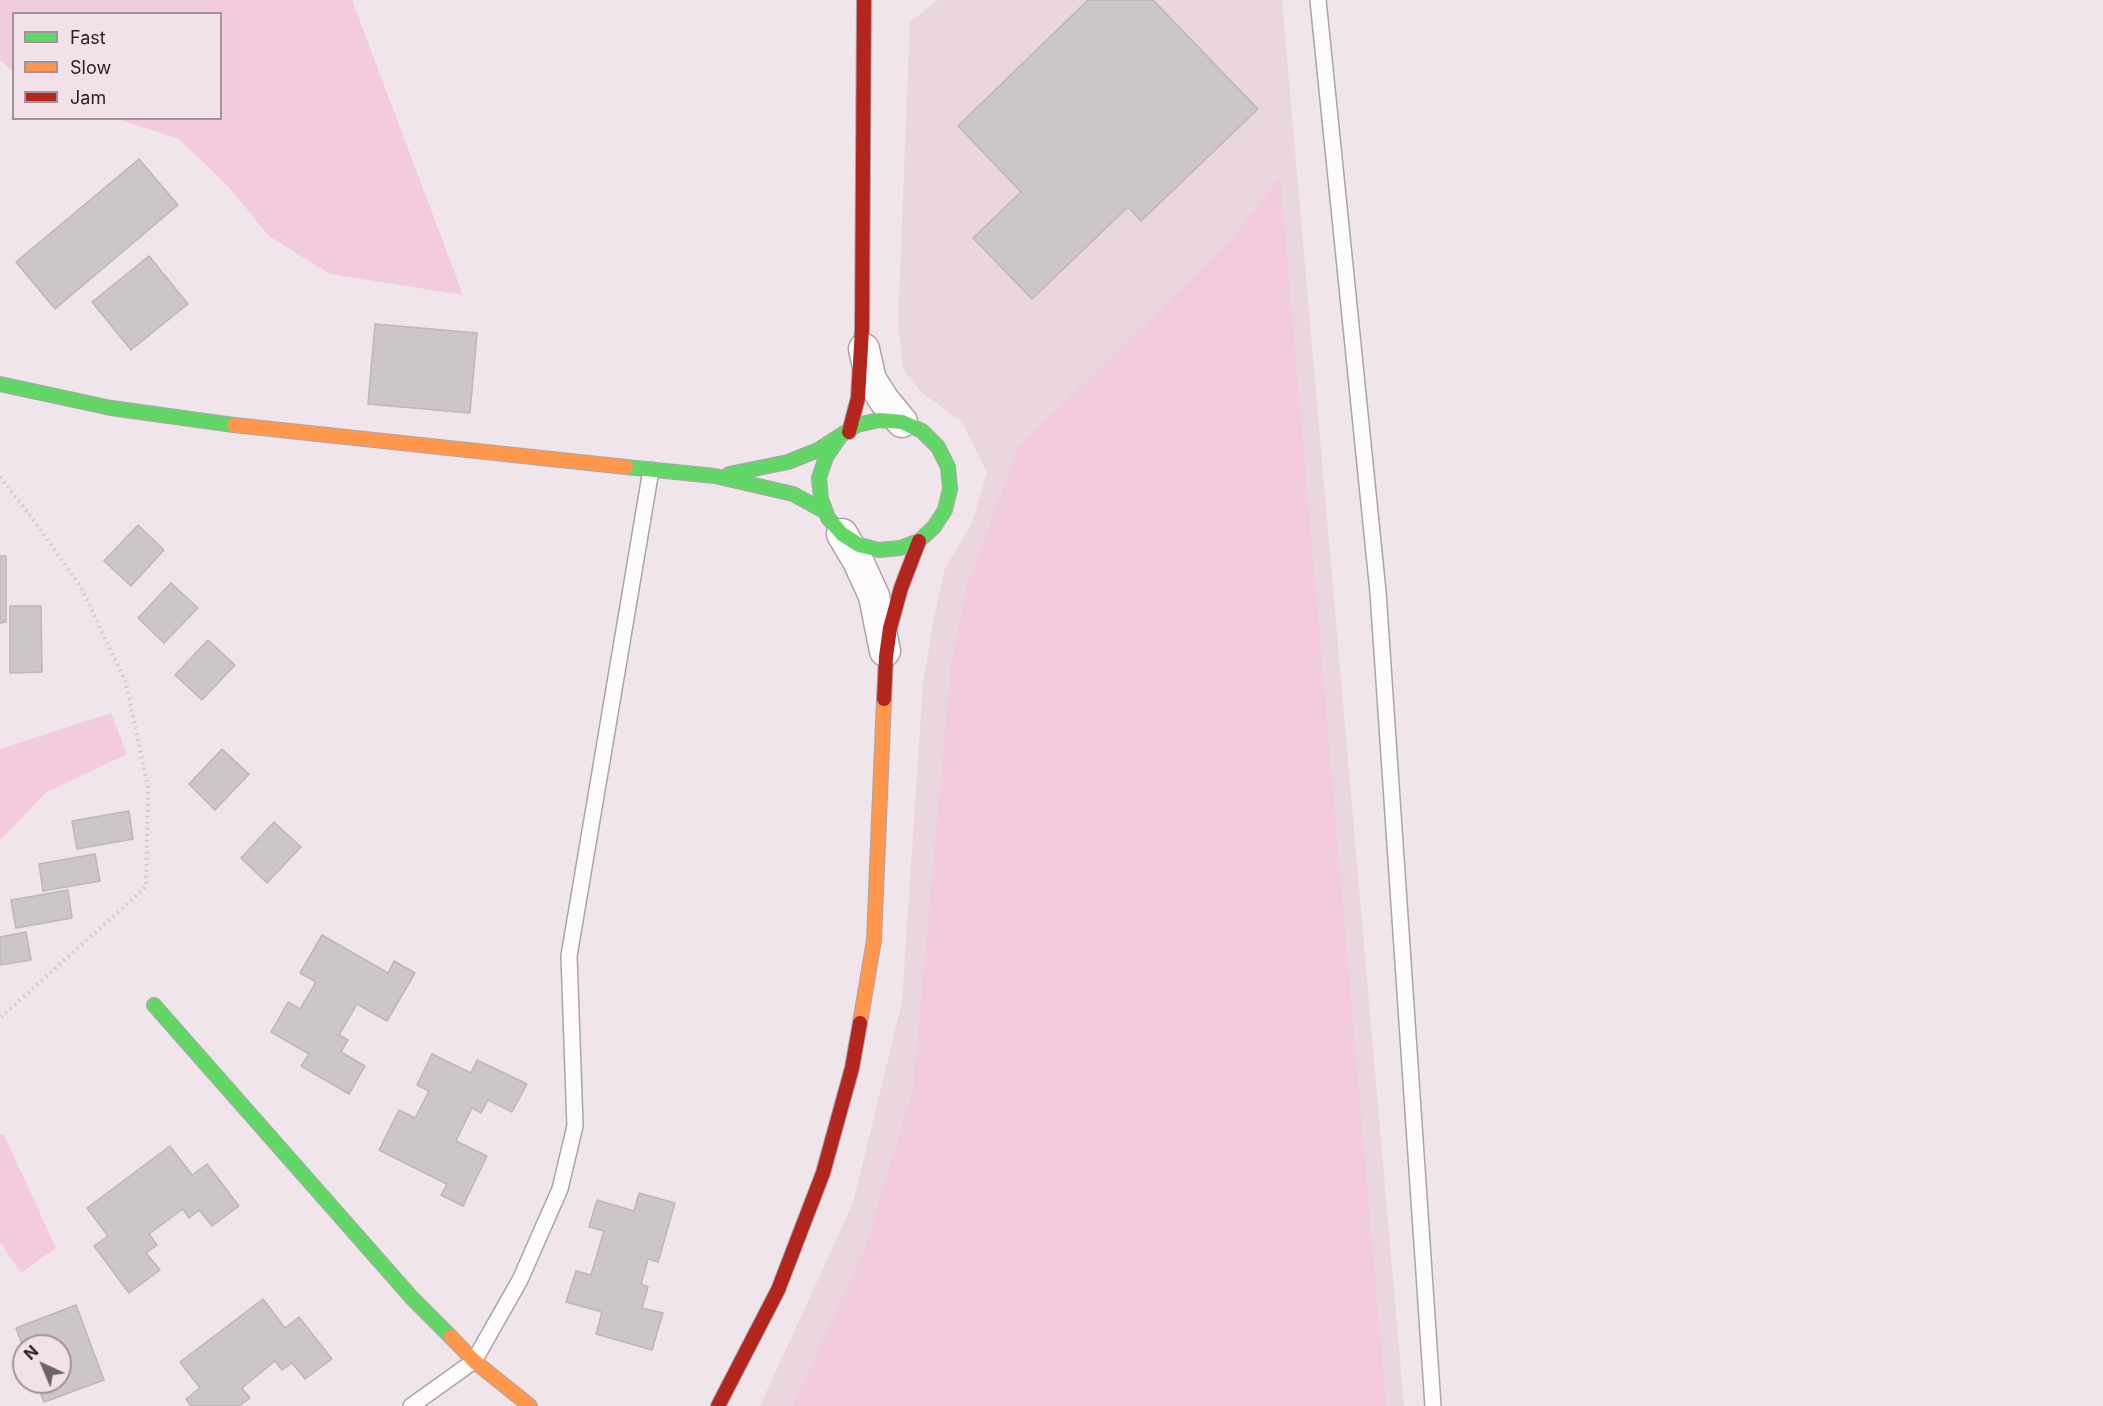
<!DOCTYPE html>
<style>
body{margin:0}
#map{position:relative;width:2103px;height:1406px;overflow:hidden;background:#efe5ea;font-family:Inter,sans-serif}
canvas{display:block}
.legend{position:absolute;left:12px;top:12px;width:210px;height:108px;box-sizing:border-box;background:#f3e1e9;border:2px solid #a19399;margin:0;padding:8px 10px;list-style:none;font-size:18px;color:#261f22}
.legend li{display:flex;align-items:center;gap:12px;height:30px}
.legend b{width:30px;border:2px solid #a19399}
.north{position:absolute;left:12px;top:1334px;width:60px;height:60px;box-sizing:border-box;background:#f3e1e9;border:2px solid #a19399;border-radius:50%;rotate:316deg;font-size:16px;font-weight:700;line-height:24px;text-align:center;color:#261f22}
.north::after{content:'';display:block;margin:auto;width:21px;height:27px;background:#6c6468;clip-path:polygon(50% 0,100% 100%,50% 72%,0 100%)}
</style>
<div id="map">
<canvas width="2103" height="1406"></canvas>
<ul class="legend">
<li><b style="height:8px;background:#63d668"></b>Fast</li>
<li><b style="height:8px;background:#ff974d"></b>Slow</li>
<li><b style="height:8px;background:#b3261e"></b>Jam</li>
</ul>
<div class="north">N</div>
</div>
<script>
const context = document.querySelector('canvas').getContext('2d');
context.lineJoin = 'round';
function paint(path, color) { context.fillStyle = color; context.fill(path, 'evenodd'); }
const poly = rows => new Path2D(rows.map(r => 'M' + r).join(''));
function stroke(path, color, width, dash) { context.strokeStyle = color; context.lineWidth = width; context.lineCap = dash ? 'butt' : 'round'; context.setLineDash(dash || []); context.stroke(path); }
const built = poly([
 [938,0,1282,0,1404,1406,760,1406,853,1203,902,1002,923,684,934,618,945,568,972,523,987,473,962,422,921,392,903,369,898,323,910,22]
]);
const green = poly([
 [0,0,352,0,463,295,330,274,269,236,227,185,179,139,118,119,220,118,220,14,14,14,13,72,0,60],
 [1280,177,1386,1406,793,1406,865,1248,913,1090,951,666,966,589,1018,448,1232,239],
 [111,713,127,754,47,792,0,840,0,749],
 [0,1135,4,1135,56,1248,21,1273,0,1242]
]);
const building = poly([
 [1088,0,1153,0,1258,109,1141,221,1128,207,1032,299,973,238,1021,192,958,126,1088,0],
 [139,159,178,205,55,309,16,262,139,159],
 [149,256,188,304,131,350,92,302,149,256],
 [375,324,477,333,470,413,368,404,375,324],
 [138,525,164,550,131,586,104,561,138,525],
 [0,556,6,556,6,622,0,623,0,556],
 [171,583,198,608,164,643,138,618,171,583],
 [10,606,41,606,42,672,10,673,10,606],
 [208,640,235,665,202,700,175,675,208,640],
 [222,749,249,774,215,810,189,784,222,749],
 [129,811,133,839,77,849,72,821,129,811],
 [274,822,301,847,267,883,241,858,274,822],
 [95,854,100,881,43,891,39,864,95,854],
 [68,890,72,918,16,928,11,900,68,890],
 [26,932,31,960,0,965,0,937,26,932],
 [322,935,388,973,394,961,415,973,387,1021,357,1004,339,1035,348,1040,341,1052,365,1066,349,1094,301,1066,309,1054,271,1032,288,1002,300,1009,316,982,300,973,322,935],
 [432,1054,471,1073,477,1060,527,1084,512,1112,488,1100,481,1113,472,1108,456,1141,487,1156,463,1206,441,1195,447,1184,379,1150,399,1110,415,1118,429,1091,417,1085,432,1054],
 [170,1146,192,1175,207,1164,239,1206,212,1226,199,1210,189,1218,183,1209,149,1234,157,1245,146,1253,160,1270,129,1293,94,1246,108,1236,87,1208,170,1146],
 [639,1193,675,1203,658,1262,648,1259,641,1284,648,1287,642,1308,663,1313,652,1350,596,1334,602,1312,566,1302,576,1271,591,1275,604,1231,589,1227,597,1200,634,1211,639,1193],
 [263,1299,285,1328,299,1317,332,1359,305,1379,292,1363,282,1370,275,1361,242,1388,250,1398,239,1406,191,1406,186,1399,200,1388,180,1362,263,1299],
 [76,1305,104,1380,44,1402,36,1382,60,1382,60,1346,24,1346,24,1350,16,1328,76,1305]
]);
const path = poly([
 [0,477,29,514,81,587,126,683,148,788,146,887,0,1018]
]);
const lane = poly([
 [1318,0,1378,592,1433,1406],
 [411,1406,474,1361,520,1280,560,1189,575,1126,569,956,651,470]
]);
const street = poly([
 [864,349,871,380,884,400,902,422],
 [842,534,858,561,874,596,885,651]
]);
const fast = poly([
 [0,384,111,408,234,425],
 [626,467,715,476,793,494,826,512],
 [729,474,788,462,818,450,857,425,879,420,902,422,922,431,938,447,948,467,950,489,945,510,934,527,919,541,900,548,879,550,859,545,842,534,828,518,821,499,819,478,826,457,839,438],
 [154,1005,412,1298,451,1337]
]);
const slow = poly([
 [234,425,626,467],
 [860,1023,874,940,884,699],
 [451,1337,474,1361,530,1406]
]);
const jam = poly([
 [849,432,858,398,862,329,864,0],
 [884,699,886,657,890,628,901,588,919,541],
 [718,1406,778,1290,823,1173,852,1068,860,1023]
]);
paint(built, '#e9d6de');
paint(green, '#f2cbdd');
paint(building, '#cdc6c9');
stroke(building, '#beb6ba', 1.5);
stroke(lane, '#aba4a7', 18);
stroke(street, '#aba4a7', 33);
stroke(fast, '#aba4a7', 16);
stroke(slow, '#aba4a7', 16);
stroke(jam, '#aba4a7', 16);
stroke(path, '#ccc9ca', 4, [1.5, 4.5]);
stroke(lane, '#fdfbfc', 15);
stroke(street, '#fdfbfc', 30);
stroke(fast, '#63d668', 14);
stroke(slow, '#ff974d', 14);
stroke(jam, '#b3261e', 14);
</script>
